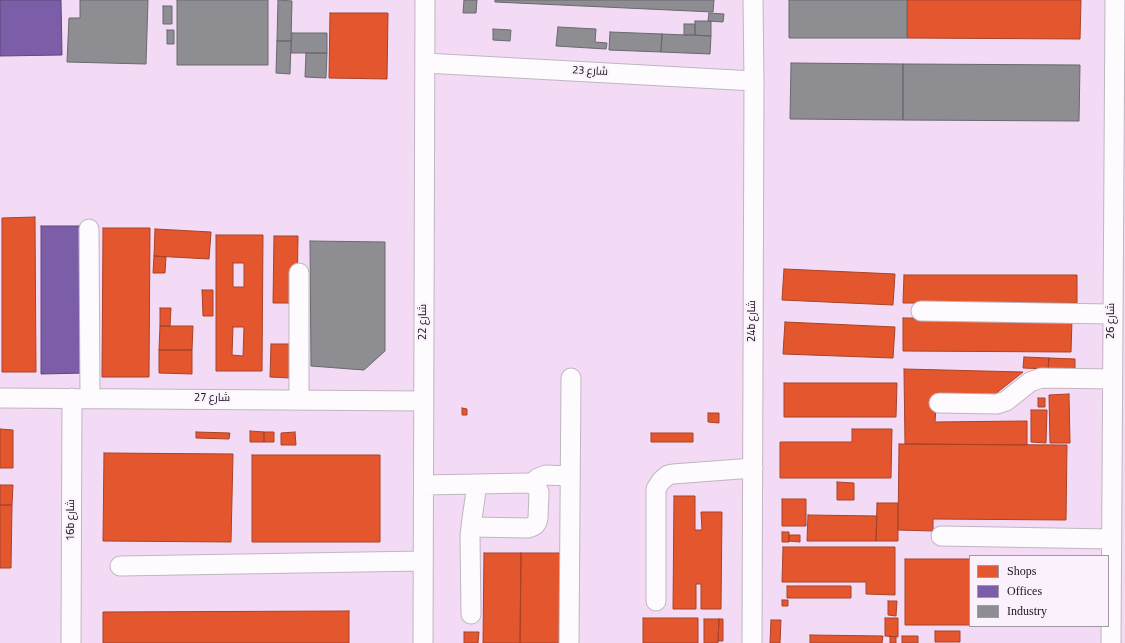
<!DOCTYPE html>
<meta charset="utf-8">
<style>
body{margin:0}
#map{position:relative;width:1125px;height:643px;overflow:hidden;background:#f2e4f4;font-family:Georgia,serif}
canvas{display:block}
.legend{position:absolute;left:969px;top:555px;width:140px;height:72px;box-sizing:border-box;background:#fbf1fd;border:1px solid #a198a3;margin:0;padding:5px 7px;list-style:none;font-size:12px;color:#1b121c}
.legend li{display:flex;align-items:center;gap:8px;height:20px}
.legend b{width:20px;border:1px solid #a198a3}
</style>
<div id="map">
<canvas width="1125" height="643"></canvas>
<ul class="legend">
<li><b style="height:11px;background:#e4572e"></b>Shops</li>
<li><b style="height:11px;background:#7b5ea7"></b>Offices</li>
<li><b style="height:11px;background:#8d8d92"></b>Industry</li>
</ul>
</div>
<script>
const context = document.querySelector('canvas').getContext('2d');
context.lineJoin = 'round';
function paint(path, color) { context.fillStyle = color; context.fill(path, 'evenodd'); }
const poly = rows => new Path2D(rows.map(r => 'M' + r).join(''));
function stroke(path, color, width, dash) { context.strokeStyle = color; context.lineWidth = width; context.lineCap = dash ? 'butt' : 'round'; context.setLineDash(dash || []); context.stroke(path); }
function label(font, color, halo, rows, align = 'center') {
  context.font = font + ' Georgia,Cairo,serif'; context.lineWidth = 4; context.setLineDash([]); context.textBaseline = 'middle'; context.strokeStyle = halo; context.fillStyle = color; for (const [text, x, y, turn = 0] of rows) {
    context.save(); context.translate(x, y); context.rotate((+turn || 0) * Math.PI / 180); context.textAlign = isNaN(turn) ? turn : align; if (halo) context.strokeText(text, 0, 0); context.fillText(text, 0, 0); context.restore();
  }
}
const built = poly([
 [0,0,1125,0,1125,643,0,643],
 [970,556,1108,556,1108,626,970,626]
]);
const shops = poly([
 [907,0,1081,0,1080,39,907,38,907,0],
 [330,13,388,13,387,79,329,78,330,13],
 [35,217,36,372,2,372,2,218,35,217],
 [103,228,150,228,149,377,102,377,103,228],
 [155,229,211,232,209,259,154,256,155,229],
 [216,235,263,235,262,371,216,371,216,235],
 [233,263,244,263,244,287,233,287,233,263],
 [233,327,244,327,243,356,232,355,233,327],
 [274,236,298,236,297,303,273,303,274,236],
 [154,256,166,257,165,273,153,273,154,256],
 [784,269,895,274,893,305,782,300,784,269],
 [904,275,1077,275,1077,303,903,303,904,275],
 [202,290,213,290,213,316,203,316,202,290],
 [160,308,171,308,170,326,160,326,160,308],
 [903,318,1072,319,1071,352,903,351,903,318],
 [785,322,895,327,893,358,783,354,785,322],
 [160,326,193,326,192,350,159,350,160,326],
 [271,344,292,344,291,378,270,377,271,344],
 [159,350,192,350,192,374,159,373,159,350],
 [1024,357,1049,358,1048,369,1023,368,1024,357],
 [1049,358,1075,359,1075,370,1048,369,1049,358],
 [904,369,1023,372,994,395,937,393,935,422,1027,421,1027,445,905,444,904,369],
 [784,383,897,383,896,417,784,417,784,383],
 [1069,394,1070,443,1050,443,1049,395,1069,394],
 [1038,398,1045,398,1045,407,1038,407,1038,398],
 [462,408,467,409,467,415,462,415,462,408],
 [1031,410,1047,410,1046,443,1031,442,1031,410],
 [708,413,719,413,719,423,708,422,708,413],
 [0,429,13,430,13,468,0,468,0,429],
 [852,429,892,429,891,478,780,478,780,442,852,442,852,429],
 [250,431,264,432,264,442,250,442,250,431],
 [196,432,230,433,229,439,196,438,196,432],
 [264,432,274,432,274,442,264,442,264,432],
 [295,432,296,445,281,445,281,433,295,432],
 [651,433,693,433,693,442,651,442,651,433],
 [899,444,1067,445,1066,520,933,519,933,531,898,530,899,444],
 [104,453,233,454,231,542,103,541,104,453],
 [252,455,380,455,380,542,252,542,252,455],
 [837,482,854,483,854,500,837,500,837,482],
 [0,485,13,485,12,505,0,505,0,485],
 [674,496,695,496,695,530,702,530,701,512,722,512,721,609,701,609,701,584,696,584,696,609,673,609,674,496],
 [782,499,806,499,806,526,782,526,782,499],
 [877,503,898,503,898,541,876,541,877,503],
 [0,505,12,505,11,568,0,568,0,505],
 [808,515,877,516,876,541,807,541,808,515],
 [782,532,789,532,789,542,782,542,782,532],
 [789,535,800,535,800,542,789,541,789,535],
 [783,547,895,547,895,595,866,594,866,582,782,582,783,547],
 [484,553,521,553,520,643,483,643,484,553],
 [521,553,560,553,559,643,520,643,521,553],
 [905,559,970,559,970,625,905,625,905,559],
 [787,586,851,586,851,598,787,598,787,586],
 [782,600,788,600,788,606,782,606,782,600],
 [888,601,897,601,896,616,888,615,888,601],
 [349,611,349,643,103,643,103,612,349,611],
 [643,618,698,618,698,643,643,643,643,618],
 [885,618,898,618,898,637,885,636,885,618],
 [704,619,719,619,718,643,704,643,704,619],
 [719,619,723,619,723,641,718,641,719,619],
 [771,620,781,620,780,643,770,643,771,620],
 [935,631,960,631,960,642,935,642,935,631],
 [464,632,479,632,478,643,464,643,464,632],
 [810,635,883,636,882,643,810,643,810,635],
 [890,636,896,637,896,643,890,643,890,636],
 [902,636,918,636,918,643,902,643,902,636]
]);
const offices = poly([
 [0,0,61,0,62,55,0,56,0,0],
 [41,226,86,226,86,373,41,374,41,226]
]);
const industry = poly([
 [80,0,148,0,146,64,67,62,69,18,80,18,80,0],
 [177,0,268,0,268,65,177,65,177,0],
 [278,0,292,1,291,41,277,41,278,0],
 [464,0,477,0,476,13,463,13,464,0],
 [495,0,714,0,713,12,495,2,495,0],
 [789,0,907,0,907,38,789,38,789,0],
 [163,6,172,6,172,24,163,24,163,6],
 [709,13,724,14,723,22,708,21,709,13],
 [695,21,711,21,711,36,695,35,695,21],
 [684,24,695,24,695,35,684,35,684,24],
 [558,27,596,29,595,42,607,43,606,49,556,46,558,27],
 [493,29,511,30,510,41,493,40,493,29],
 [167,30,174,30,174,44,167,44,167,30],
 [610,32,662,34,661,52,609,50,610,32],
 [292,33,327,33,327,53,291,53,292,33],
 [662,34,711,36,710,54,661,52,662,34],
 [277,41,291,41,290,74,276,73,277,41],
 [306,53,327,53,326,78,305,77,306,53],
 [791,63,903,64,903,120,790,119,791,63],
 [903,64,1080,65,1079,121,903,120,903,64],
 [310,241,385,242,385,351,364,370,311,366,310,241]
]);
const minor = poly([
 [425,63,754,81],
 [89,229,90,398],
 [299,273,299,400],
 [921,311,1112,314],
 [0,398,424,401],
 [939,403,997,404,1006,401,1030,382,1041,378,1112,379],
 [532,483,538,478,546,475,570,476],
 [424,485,528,483,532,483,537,488,539,492,538,518,537,522,535,525,531,527,528,528,471,527],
 [941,536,1111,539],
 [120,566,423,561],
 [656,601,656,489,661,481,668,475,673,474,753,468],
 [471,614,470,536,472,519,477,484],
 [71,643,72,398],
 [423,643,425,0],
 [569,643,571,378],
 [752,643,754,81,753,0],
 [1111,643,1115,0]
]);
const streetNames = [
 ["شارع 23",590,72,3],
 ["24b شارع",753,321,-90],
 ["شارع 26",1112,321,-90],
 ["شارع 22",424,322,-90],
 ["شارع 27",212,399],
 ["16b شارع",72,520,-90]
];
paint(built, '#f3dbf6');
paint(shops, '#e4572e');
stroke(shops, '#a84229', 1);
paint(offices, '#7b5ea7');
stroke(offices, '#5e477d', 1);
paint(industry, '#8d8d92');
stroke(industry, '#6b686f', 1);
stroke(minor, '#c0b5c2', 21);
stroke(minor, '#fdfbfd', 19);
label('11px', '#1b121c', '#fbf1fd', streetNames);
</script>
